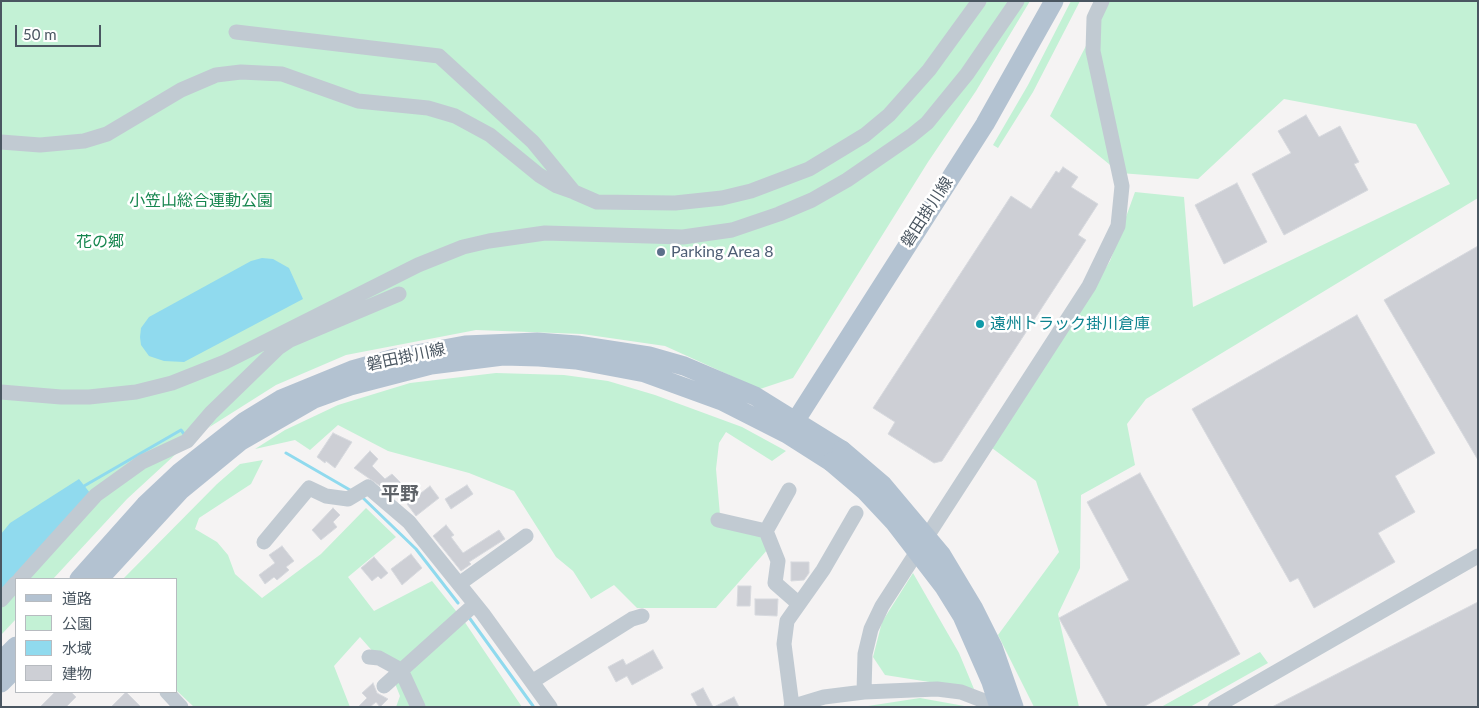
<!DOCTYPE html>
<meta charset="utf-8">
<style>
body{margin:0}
#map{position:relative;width:1479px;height:708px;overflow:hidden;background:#f5f3f3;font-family:Lato,"Noto Sans JP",sans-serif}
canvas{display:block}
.frame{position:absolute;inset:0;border:2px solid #4a5661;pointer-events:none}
.legend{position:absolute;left:15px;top:578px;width:162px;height:115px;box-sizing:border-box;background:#fff;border:1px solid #b7bbc0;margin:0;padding:6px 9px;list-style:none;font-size:15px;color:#4a5661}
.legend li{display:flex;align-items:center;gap:10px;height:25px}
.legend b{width:25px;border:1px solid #b7bbc0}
.scale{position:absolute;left:15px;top:25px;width:86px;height:22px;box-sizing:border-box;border:2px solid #4a5661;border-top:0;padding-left:6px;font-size:15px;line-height:18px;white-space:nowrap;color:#4a5661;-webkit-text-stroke:4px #fff;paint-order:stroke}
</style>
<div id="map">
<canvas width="1479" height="708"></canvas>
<div class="frame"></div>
<ul class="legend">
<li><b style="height:6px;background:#b3c2d1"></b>道路</li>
<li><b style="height:14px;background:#c3f1d5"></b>公園</li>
<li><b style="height:14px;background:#90daee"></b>水域</li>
<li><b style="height:14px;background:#cdcfd5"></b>建物</li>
</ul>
<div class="scale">50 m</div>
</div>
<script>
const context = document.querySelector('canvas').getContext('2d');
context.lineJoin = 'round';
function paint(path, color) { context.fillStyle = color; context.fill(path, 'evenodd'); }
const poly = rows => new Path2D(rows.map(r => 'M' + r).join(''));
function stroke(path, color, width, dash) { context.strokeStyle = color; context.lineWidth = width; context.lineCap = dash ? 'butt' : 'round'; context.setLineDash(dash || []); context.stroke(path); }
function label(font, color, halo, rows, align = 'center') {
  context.font = font + ' Lato,"Noto Sans JP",sans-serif'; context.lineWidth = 5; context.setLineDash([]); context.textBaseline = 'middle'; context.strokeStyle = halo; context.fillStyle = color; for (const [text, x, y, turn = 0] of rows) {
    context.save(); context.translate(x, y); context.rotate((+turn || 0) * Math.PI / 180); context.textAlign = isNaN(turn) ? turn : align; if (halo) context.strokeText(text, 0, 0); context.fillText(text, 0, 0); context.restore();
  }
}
const green = poly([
 [1,1,1030,1,976,91,928,162,793,378,760,389,665,346,582,334,476,330,346,355,276,385,208,428,212,424,203,429,127,499,53,579,16,579,16,619,1,635],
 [1071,1,1080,1,1033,92,998,148,993,145,1028,85],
 [1109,1,1478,1,1478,198,1146,399,1127,424,1135,465,1081,495,1080,568,1058,614,1079,707,1034,707,998,635,1059,552,1036,481,992,448,1110,261,1135,192,1184,197,1193,307,1450,184,1416,124,1284,99,1198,179,1120,173,1050,116],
 [496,373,564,375,608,381,655,395,742,427,786,451,772,461,726,432,719,443,716,469,720,515,773,526,768,549,716,608,637,608,614,585,591,599,573,571,556,557,514,491,469,473,388,451,338,425,310,450,295,440,255,449,285,430,338,405,410,383],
 [263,460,251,484,199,518,195,529,217,542,228,555,235,574,262,598,321,554,366,508,396,537,348,577,374,611,432,581,464,621,522,707,396,707,400,696,390,671,360,637,334,666,350,707,194,707,176,690,176,579,123,579,217,484,240,464],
 [913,573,959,653,974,689,885,675,873,657,882,622],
 [1260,652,1268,663,1190,707,1161,707],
 [920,698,970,707,865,707,868,706]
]);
const water = poly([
 [262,258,273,259,289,268,303,299,184,362,164,361,149,356,141,345,140,337,141,328,149,317,251,261],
 [79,479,90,493,1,590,1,534,10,523]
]);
const stream = poly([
 [286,453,350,490],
 [84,486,181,430,184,434],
 [362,497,416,549,458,603],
 [468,616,533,706]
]);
const building = poly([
 [1306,115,1319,137,1340,126,1359,162,1354,164,1368,190,1284,235,1252,174,1291,153,1278,131,1306,115],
 [1063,167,1078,177,1071,187,1098,204,1078,235,1086,240,942,461,934,463,888,434,895,422,873,408,1011,196,1031,209,1056,171,1059,173,1063,167],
 [1237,183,1267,242,1224,264,1195,205,1237,183],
 [1478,246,1478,460,1384,300,1478,246],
 [1357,315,1435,453,1395,476,1415,512,1378,533,1395,562,1314,608,1298,578,1290,582,1192,409,1357,315],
 [333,433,352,442,335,468,326,461,325,463,317,457,333,433],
 [370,451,378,459,372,466,385,479,392,474,401,483,394,491,390,487,386,490,354,468,370,451],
 [1140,473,1240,654,1143,707,1108,707,1059,618,1129,580,1087,502,1140,473],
 [467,485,473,494,451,509,445,499,467,485],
 [430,486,439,498,416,516,407,504,430,486],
 [333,508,340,515,333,522,337,527,321,540,312,530,333,508],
 [446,525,454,535,451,537,463,553,499,530,505,539,469,562,471,564,461,571,433,536,446,525],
 [282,546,294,561,286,567,289,570,277,580,274,577,265,584,259,575,275,563,269,555,282,546],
 [411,554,422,568,402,585,391,569,411,554],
 [374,557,388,573,381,579,378,576,372,581,361,568,374,557],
 [791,562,809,562,809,573,804,580,791,581,791,562],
 [738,586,751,586,750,606,737,606,738,586],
 [755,599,778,599,777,616,755,615,755,599],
 [1478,602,1478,707,1272,707,1478,602],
 [653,650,663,668,632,685,627,676,616,682,608,667,623,659,626,665,653,650],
 [373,683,377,693,388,699,380,707,376,702,370,707,358,707,367,698,362,693,373,683],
 [703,688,713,707,698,707,691,694,703,688],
 [55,692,71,692,76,697,66,707,40,707,55,692],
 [126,692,141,707,111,707,126,692],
 [734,697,739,707,714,707,734,697]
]);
const minor = poly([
 [1,142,40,145,84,141,107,134,181,90,216,75,241,72,282,74,358,101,428,108,455,116,490,135,539,175,557,186,574,192,533,142,439,56,236,32],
 [574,192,597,202,675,203,722,198,751,191,809,169,865,135,889,115,929,70,979,1],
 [1,392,61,397,89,397,136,392,172,383,225,362,418,265,463,247,489,241,545,233,683,237,732,230,779,214,812,200,847,180,911,136,927,123,967,74,1017,1],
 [789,490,766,531,778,561,775,583,799,604],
 [718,520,766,531],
 [264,542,309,488,326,496,348,499,368,487,409,522,483,614,550,707],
 [20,579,96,495,142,462,187,441,211,413,278,348,290,340,399,294],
 [459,584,526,536],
 [1,600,16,583],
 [369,657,379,658,401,670,418,707],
 [533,681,632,619,642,616],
 [384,686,475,604],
 [167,692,181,707],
 [864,692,865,654,871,629,882,606,1089,286,1118,226,1122,186,1093,51,1094,18,1102,1],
 [792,706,784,644,787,621,823,570,856,513],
 [791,707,824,697,864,692,937,689,961,692,1000,707],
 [1215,707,1478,556]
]);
const major = poly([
 [789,431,985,124,1054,1],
 [79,579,145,505,180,472,245,421,281,399,352,370,395,358,465,345,537,342,577,345,649,356,684,366,755,396,842,450],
 [99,579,180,491,241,441,314,399,350,386,431,365,503,356,539,357,576,360,645,373,722,401,787,434,831,462],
 [1,661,16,646],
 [1,683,16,668]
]);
const majorBridge = poly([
 [842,450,883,485,941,554,974,609,993,647,1014,707],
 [831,462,865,491,894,522,944,587,962,616,991,682,999,707]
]);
const markers = [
 [661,252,5,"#5c6f8a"],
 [980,324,5,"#0f9aa8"]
];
const parkNames = [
 ["小笠山総合運動公園",201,201],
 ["花の郷",100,242]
];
const streetNames = [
 ["磐田掛川線",927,212,-57],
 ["磐田掛川線",406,357,-12]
];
const serviceNames = [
 ["Parking Area 8",671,252]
];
const cultureNames = [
 ["遠州トラック掛川倉庫",990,324]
];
const quarterNames = [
 ["平野",400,494]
];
paint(green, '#c3f1d5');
paint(water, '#90daee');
stroke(stream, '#90daee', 3);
paint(building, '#cdcfd5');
stroke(building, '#d7d9de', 1);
stroke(minor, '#c1cad2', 15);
stroke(major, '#b3c2d1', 19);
stroke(majorBridge, '#b3c2d1', 19);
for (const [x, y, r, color] of markers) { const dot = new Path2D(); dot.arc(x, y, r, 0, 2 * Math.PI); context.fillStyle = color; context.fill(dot); stroke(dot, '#fff', 2); }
label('16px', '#17864f', '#fff', parkNames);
label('16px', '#4a5661', '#fff', streetNames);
label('16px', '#4e5e75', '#fff', serviceNames, 'left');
label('16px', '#0d838f', '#fff', cultureNames, 'left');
label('bold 19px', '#5f6368', '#fff', quarterNames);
</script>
